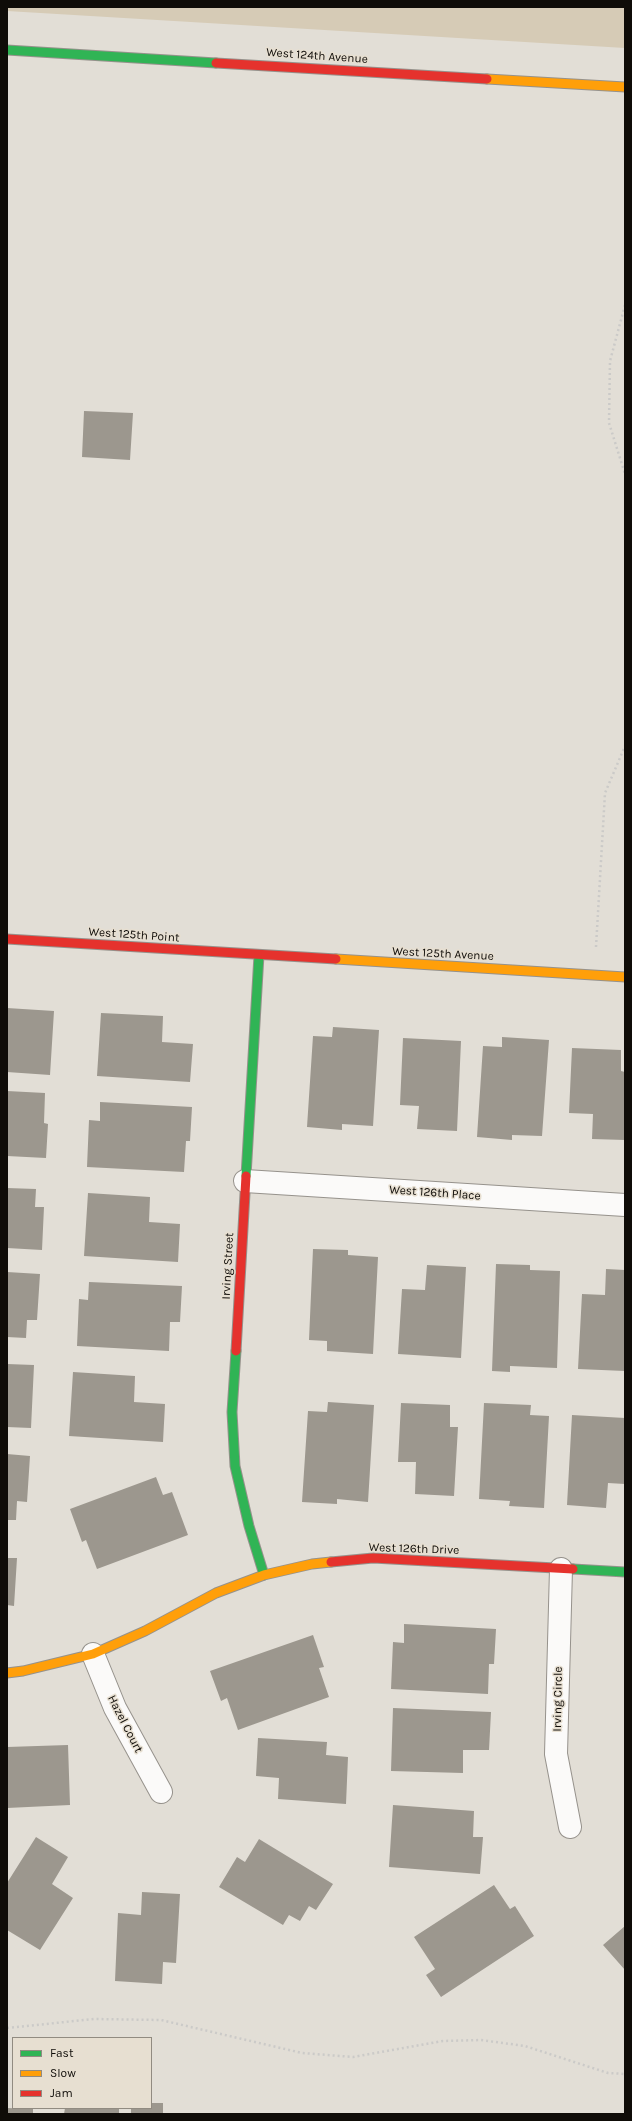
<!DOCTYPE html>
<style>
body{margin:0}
#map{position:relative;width:632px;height:2121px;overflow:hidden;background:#e2ded6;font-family:Karla,sans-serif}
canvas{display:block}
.frame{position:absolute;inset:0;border:8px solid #0f0c08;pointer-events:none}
.legend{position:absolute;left:12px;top:2037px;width:140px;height:72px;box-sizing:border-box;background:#e7dfd1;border:1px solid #918b81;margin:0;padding:5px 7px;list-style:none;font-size:12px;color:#0f0c08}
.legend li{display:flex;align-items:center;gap:8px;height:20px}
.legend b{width:20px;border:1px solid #918b81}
</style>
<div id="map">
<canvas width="632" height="2121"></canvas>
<div class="frame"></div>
<ul class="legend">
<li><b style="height:5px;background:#30b455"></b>Fast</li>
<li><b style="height:5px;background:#ff9f0a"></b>Slow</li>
<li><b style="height:5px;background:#e5322d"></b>Jam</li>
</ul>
</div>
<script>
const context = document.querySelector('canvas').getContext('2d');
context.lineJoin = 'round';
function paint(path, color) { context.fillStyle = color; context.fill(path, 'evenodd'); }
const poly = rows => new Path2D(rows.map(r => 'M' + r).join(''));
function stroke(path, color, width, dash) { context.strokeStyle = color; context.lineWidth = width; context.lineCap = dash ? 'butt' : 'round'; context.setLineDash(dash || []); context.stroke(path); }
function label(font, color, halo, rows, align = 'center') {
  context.font = font + ' Karla,sans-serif'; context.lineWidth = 3; context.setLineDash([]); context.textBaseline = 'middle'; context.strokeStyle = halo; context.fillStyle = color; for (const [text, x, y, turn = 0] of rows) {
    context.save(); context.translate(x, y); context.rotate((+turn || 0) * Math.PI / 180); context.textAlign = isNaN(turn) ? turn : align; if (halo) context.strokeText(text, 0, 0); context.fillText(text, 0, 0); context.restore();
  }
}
const green = poly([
 [7,7,625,7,625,48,7,11]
]);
const building = poly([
 [84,411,133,413,130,460,82,457],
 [7,1008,54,1011,50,1075,7,1072],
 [101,1013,163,1016,162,1042,193,1044,190,1082,97,1076],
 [333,1027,379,1030,373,1126,342,1124,342,1130,307,1127,313,1036,332,1037],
 [502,1037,549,1040,542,1136,512,1135,512,1140,477,1137,483,1046,502,1047],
 [403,1038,461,1041,457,1131,417,1129,419,1106,400,1105],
 [572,1048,621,1050,621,1071,625,1072,625,1140,592,1139,593,1114,569,1113],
 [7,1091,45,1093,44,1123,48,1124,46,1158,7,1156],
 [100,1102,192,1107,190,1141,186,1141,184,1172,87,1167,89,1120,100,1121],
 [7,1188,36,1189,35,1207,44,1207,42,1250,7,1248],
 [88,1193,150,1197,149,1222,180,1224,178,1262,84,1256],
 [313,1249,348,1250,348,1255,378,1257,373,1354,327,1351,327,1341,309,1340],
 [496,1264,530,1265,530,1270,560,1271,557,1368,510,1366,510,1372,492,1371],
 [427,1265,466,1267,461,1358,398,1354,402,1289,425,1290],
 [606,1269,625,1270,625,1371,578,1369,582,1294,605,1295],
 [7,1272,40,1274,37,1320,27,1320,26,1338,7,1337],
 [89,1282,182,1286,180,1322,170,1322,169,1351,77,1346,79,1299,88,1300],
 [7,1364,34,1365,31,1428,7,1427],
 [73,1372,135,1376,134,1402,165,1404,163,1442,69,1436],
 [328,1402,374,1405,368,1502,337,1499,337,1504,302,1502,308,1411,327,1412],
 [401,1403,450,1405,450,1427,458,1427,454,1496,415,1494,416,1462,398,1462],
 [484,1403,531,1405,530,1415,549,1416,544,1508,509,1506,510,1501,479,1499],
 [572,1415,625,1418,625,1484,608,1483,606,1508,567,1505],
 [7,1454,30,1456,27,1502,17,1501,16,1520,7,1520],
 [156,1477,163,1495,172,1492,188,1535,97,1569,86,1540,82,1542,70,1509],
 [7,1558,17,1558,14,1606,7,1605],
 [404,1624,496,1629,494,1664,489,1664,488,1694,391,1689,393,1642,404,1643],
 [313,1635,324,1667,319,1668,329,1697,238,1730,227,1698,221,1701,210,1671],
 [393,1708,491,1712,489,1750,463,1750,463,1773,391,1771],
 [258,1738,327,1742,326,1755,348,1757,346,1804,278,1799,279,1778,256,1776],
 [68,1745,70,1805,7,1808,7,1747],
 [393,1805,474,1811,473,1837,483,1837,480,1874,389,1867],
 [36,1837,68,1857,52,1884,73,1898,40,1950,7,1930,7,1883],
 [259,1839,333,1884,316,1910,309,1906,300,1921,289,1915,283,1925,219,1887,237,1857,245,1862],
 [494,1885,510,1909,515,1906,534,1936,441,1997,426,1975,435,1969,414,1937],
 [142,1892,180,1894,176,1963,163,1962,162,1984,115,1981,118,1913,141,1915],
 [625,1926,625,1970,603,1945],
 [151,2103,163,2103,163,2114,131,2114,131,2108,151,2108],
 [7,2108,33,2109,33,2114,7,2114],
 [65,2108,119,2109,119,2114,64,2114]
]);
const path = poly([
 [625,305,610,361,609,423,625,474],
 [596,947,605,793,625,746],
 [7,2028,94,2019,161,2020,302,2053,353,2057,443,2041,481,2040,525,2046,608,2073,625,2074]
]);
const street = poly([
 [245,1181,625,1205],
 [561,1569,556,1754,570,1827],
 [93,1654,115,1708,161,1792]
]);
const fast = poly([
 [7,50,216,63],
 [246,1176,259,955],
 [236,1351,232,1412,235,1466,249,1526,264,1575],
 [573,1569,625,1572]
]);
const slow = poly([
 [487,79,625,87],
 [336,959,625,977],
 [7,1673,23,1671,93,1654,145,1631,216,1593,264,1575,312,1564,331,1562]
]);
const jam = poly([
 [216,63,487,79],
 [7,939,336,959],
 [236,1351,246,1176],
 [331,1562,373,1558,573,1569]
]);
const streetNames = [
 ["West 124th Avenue",317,56,4],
 ["West 125th Point",134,935,4],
 ["West 125th Avenue",443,954,3],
 ["West 126th Place",435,1193,4],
 ["Irving Street",228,1266,-87],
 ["West 126th Drive",414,1549,2],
 ["Irving Circle",558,1699,-89],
 ["Hazel Court",125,1724,63]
];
paint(green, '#d6cbb6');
paint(building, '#9c978e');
stroke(street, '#96928c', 24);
stroke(fast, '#96928c', 11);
stroke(slow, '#96928c', 11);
stroke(jam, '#96928c', 11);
stroke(path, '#cbcac8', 2.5, [2, 3]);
stroke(street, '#fbfaf9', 22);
stroke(fast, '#30b455', 9);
stroke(slow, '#ff9f0a', 9);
stroke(jam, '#e5322d', 9);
label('12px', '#0f0c08', '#e7dfd1', streetNames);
</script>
